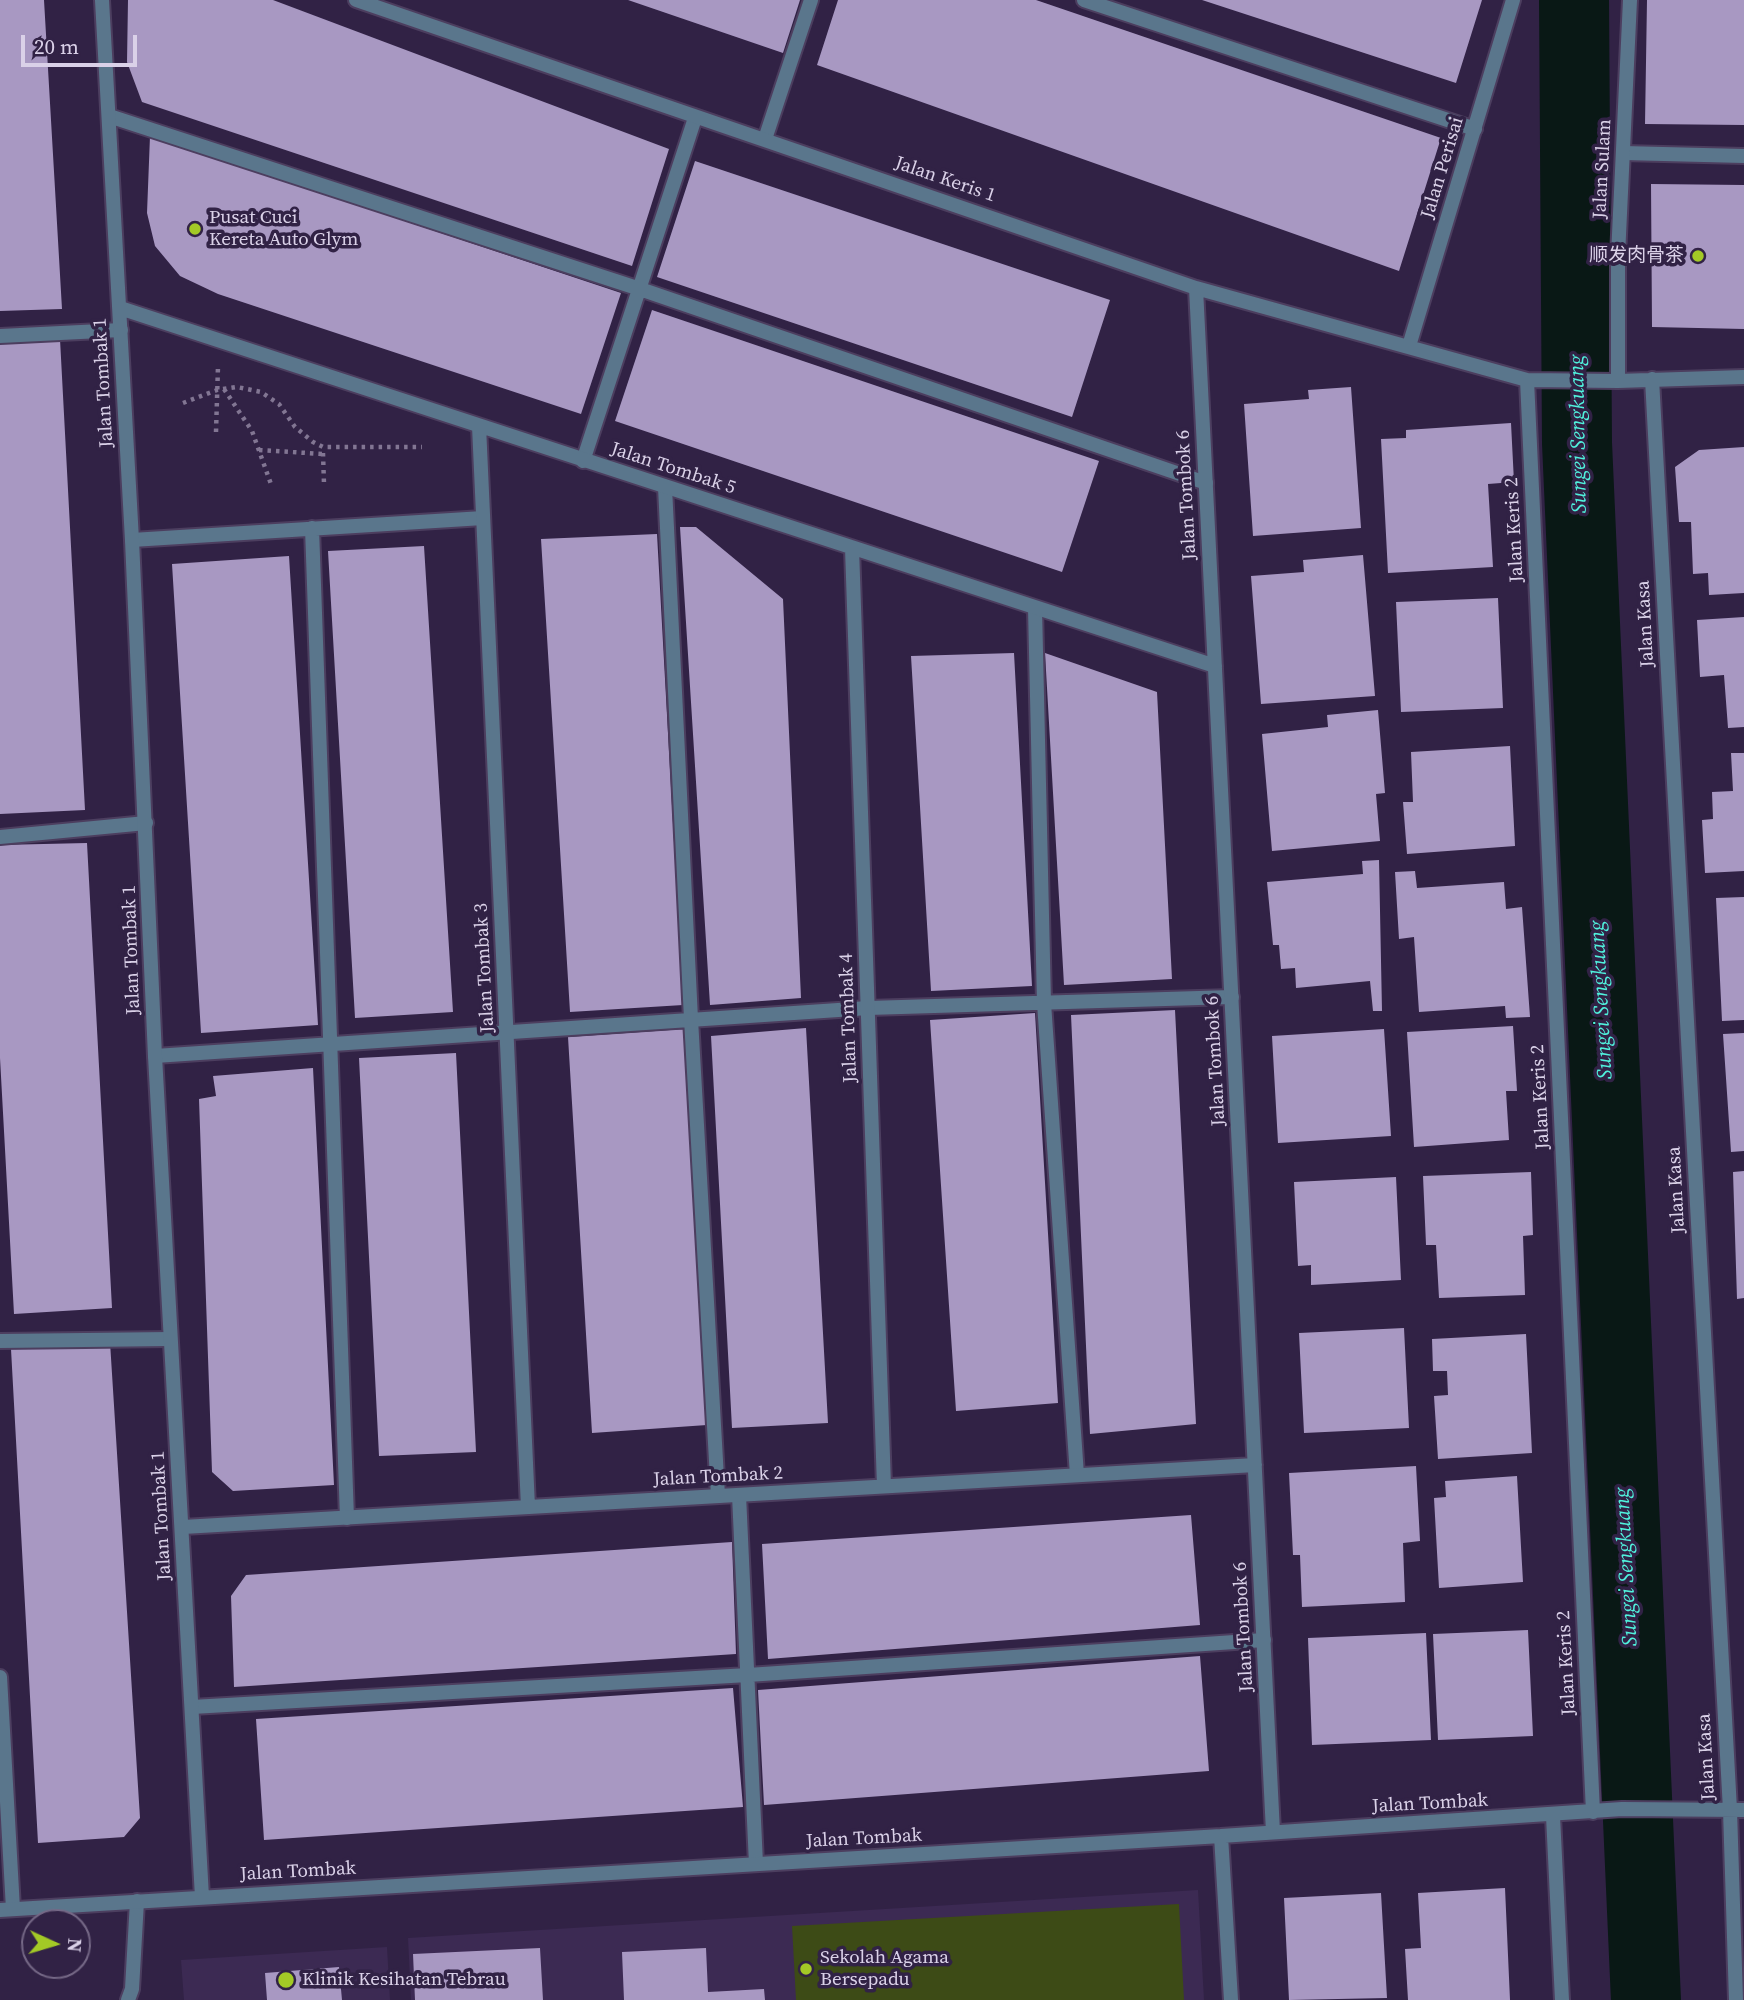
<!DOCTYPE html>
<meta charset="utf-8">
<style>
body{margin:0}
#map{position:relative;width:1744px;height:2000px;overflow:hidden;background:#312245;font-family:"Source Serif 4",serif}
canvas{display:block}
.north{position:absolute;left:21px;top:1909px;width:70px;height:70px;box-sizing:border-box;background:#312245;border:2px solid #756886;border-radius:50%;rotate:94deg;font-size:19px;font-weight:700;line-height:28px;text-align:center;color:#dad1e8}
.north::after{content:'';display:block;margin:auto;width:24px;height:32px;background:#a3c926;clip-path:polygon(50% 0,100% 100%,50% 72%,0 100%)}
.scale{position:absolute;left:21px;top:35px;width:116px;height:32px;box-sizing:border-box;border:4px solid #dad1e8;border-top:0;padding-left:9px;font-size:21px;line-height:24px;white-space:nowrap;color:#dad1e8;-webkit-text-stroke:5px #312245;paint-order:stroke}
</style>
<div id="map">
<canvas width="1744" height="2000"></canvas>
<div class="north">N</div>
<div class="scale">20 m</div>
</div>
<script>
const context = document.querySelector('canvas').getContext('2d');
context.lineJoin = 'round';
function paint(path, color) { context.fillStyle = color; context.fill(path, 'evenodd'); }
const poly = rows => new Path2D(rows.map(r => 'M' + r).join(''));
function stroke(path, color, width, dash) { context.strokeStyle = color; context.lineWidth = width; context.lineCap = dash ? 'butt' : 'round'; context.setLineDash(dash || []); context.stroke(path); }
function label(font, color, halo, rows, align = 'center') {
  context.font = font + ' "Source Serif 4","Noto Sans SC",serif'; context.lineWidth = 7; context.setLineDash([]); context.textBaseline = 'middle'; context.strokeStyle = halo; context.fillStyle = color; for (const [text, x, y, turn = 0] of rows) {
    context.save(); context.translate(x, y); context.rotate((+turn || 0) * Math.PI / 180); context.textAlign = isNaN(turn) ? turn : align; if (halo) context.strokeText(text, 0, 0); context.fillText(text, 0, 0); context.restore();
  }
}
const built = poly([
 [1198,1890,1204,2000,411,2000,408,1938],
 [387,1947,390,2000,184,2000,181,1960]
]);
const green = poly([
 [1179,1904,1184,2000,796,2000,792,1926]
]);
const river = poly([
 [1574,0,1577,443,1646,2000]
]);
const building = poly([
 [0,0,44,0,62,309,0,311],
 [128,0,273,0,669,149,632,266,142,102,127,62],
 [628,0,800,0,783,53],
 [838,0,1036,0,1441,138,1399,271,817,65],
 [1202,0,1482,0,1456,83],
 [1647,0,1744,0,1744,125,1645,124],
 [150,136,621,293,581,414,218,294,180,276,155,246,147,213],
 [695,161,1110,300,1072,417,657,277],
 [1651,184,1744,185,1744,329,1652,327],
 [652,310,1099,461,1062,572,615,421],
 [60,339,85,810,0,814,0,340],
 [1351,387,1361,528,1253,536,1244,404,1309,399,1308,390],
 [1511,423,1514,482,1488,484,1493,567,1388,573,1381,439,1406,438,1406,430],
 [1744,447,1744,593,1709,595,1708,573,1693,574,1691,522,1679,522,1675,467,1699,450],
 [680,527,696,527,783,599,801,998,710,1005],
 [657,534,683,1005,570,1012,541,539],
 [424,546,453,1012,355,1018,328,551],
 [1363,555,1375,696,1261,704,1251,576,1304,572,1303,560],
 [289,556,318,1025,201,1033,172,564],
 [1498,598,1503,708,1401,712,1396,602],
 [1744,617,1744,727,1728,728,1724,675,1700,677,1697,620],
 [1014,653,1032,986,931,991,911,656],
 [1045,653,1157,692,1172,979,1064,985],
 [1378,710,1385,793,1376,794,1380,841,1272,851,1262,734,1328,727,1327,715],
 [1510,746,1515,846,1407,854,1403,802,1413,802,1411,752],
 [1731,753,1744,753,1744,871,1705,873,1702,820,1713,819,1712,792,1733,791],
 [87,843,112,1308,14,1314,0,1058,0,845],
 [1379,860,1382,1011,1373,1011,1370,981,1296,988,1295,968,1281,969,1279,945,1273,945,1267,882,1363,874,1362,861],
 [1415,871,1417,888,1504,882,1506,909,1522,907,1530,1017,1506,1018,1505,1006,1419,1012,1414,937,1399,939,1395,872],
 [1744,897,1744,1020,1722,1021,1716,898],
 [1175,1010,1196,1424,1090,1434,1071,1015],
 [1035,1013,1058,1403,956,1411,930,1020],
 [1513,1026,1517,1091,1506,1091,1509,1140,1414,1147,1407,1032],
 [806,1028,828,1423,732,1428,711,1036],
 [685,1029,707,1425,592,1433,568,1037],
 [1384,1029,1391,1136,1278,1143,1272,1036],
 [1744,1033,1744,1151,1731,1152,1723,1034],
 [456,1053,476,1452,379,1456,359,1058],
 [313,1068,334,1485,233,1491,212,1472,199,1099,216,1096,213,1076],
 [1744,1171,1744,1298,1737,1299,1733,1172],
 [1531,1172,1533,1235,1523,1236,1525,1295,1439,1298,1436,1245,1426,1245,1423,1176],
 [1396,1177,1401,1280,1311,1285,1311,1265,1298,1266,1294,1182],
 [1404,1328,1409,1428,1304,1433,1299,1333],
 [1526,1334,1532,1453,1438,1459,1434,1396,1448,1395,1447,1371,1433,1371,1432,1339],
 [110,1342,140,1818,124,1837,38,1843,11,1349],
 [1416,1466,1420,1541,1403,1543,1405,1602,1302,1607,1300,1555,1293,1555,1289,1473],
 [1517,1476,1523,1582,1439,1588,1434,1498,1446,1497,1445,1481],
 [1191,1515,1200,1625,768,1659,762,1544],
 [732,1542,736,1654,234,1687,231,1596,246,1575],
 [1528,1630,1533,1736,1438,1740,1433,1634],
 [1426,1633,1431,1740,1312,1745,1308,1638],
 [1200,1656,1209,1771,764,1805,758,1690],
 [733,1688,743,1807,264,1840,256,1719],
 [1505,1888,1510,2000,1408,2000,1405,1949,1421,1948,1418,1893],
 [1381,1893,1387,1998,1289,2000,1284,1898],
 [540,1948,543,2000,415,2000,413,1954],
 [706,1948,708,1992,764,1989,765,2000,624,2000,622,1952],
 [339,1967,342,2000,267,2000,265,1973]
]);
const path = poly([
 [224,389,252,431,272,487],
 [183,403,217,390,237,387,261,392,279,404,295,427,313,442,323,447,422,447],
 [216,432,218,366],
 [259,450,323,454],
 [323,453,324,484]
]);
const service = poly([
 [1084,0,1475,129],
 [109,116,640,289,1206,483],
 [765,139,811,0],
 [1623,153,1744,156],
 [0,336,121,330],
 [583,461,695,118],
 [665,487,691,1019,718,1496],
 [312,528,347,1518],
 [132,540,483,518],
 [1035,608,1044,1003,1077,1475],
 [0,837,146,823],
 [155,1056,868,1008,1232,997],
 [0,1341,170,1339],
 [739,1495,756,1864],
 [0,1677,13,1909],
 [192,1707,748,1675,1264,1640],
 [128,2000,132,1989,137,1901]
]);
const minor = poly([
 [102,0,132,540,155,1056,202,1897],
 [356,0,1196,288,1527,380,1618,381,1744,377],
 [1196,288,1273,1832],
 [120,308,1215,666],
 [1409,346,1513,0],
 [1652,379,1730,1810,1736,2000],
 [1527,380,1593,1812],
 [1618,381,1618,256,1630,0],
 [479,426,528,1507],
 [852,548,884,1486],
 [183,1527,1255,1465],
 [1553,1816,1562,2000],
 [1221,1836,1231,2000],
 [0,1910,1221,1836,1622,1809,1744,1810]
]);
const markers = [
 [195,229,7,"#a3c926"],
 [1698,256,7,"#a3c926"],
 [806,1969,7,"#a3c926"],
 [286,1980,9,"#a3c926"]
];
const streetNames = [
 ["Jalan Perisai",1443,168,-73],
 ["Jalan Sulam",1603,169,-87],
 ["Jalan Keris 1",945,180,19],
 ["Jalan Tombak 1",104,383,-93],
 ["Jalan Tombak 5",673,469,18],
 ["Jalan Tombok 6",1187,495,-93],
 ["Jalan Keris 2",1515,530,-93],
 ["Jalan Kasa",1646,624,-93],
 ["Jalan Tombak 1",132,950,-92],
 ["Jalan Tombak 3",485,968,-93],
 ["Jalan Tombak 4",849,1018,-92],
 ["Jalan Tombok 6",1216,1061,-93],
 ["Jalan Keris 2",1541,1097,-93],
 ["Jalan Kasa",1677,1190,-93],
 ["Jalan Tombak 2",718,1477,-3],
 ["Jalan Tombak 1",162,1516,-93],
 ["Jalan Tombok 6",1244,1627,-93],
 ["Jalan Keris 2",1567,1663,-93],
 ["Jalan Kasa",1707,1757,-93],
 ["Jalan Tombak",1430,1804,-3],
 ["Jalan Tombak",864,1839,-3],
 ["Jalan Tombak",298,1872,-3]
];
const poiNames = [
 ["Pusat Cuci",209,218],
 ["Kereta Auto Glym",209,240],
 ["顺发肉骨茶",1684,256,"right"],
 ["Sekolah Agama",820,1958],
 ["Bersepadu",820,1980],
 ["Klinik Kesihatan Tebrau",302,1980]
];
const waterNames = [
 ["Sungei Sengkuang",1579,434,-91],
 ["Sungei Sengkuang",1602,1000,-93],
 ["Sungei Sengkuang",1627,1567,-93]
];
paint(built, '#3c2a53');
paint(green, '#3d4b16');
stroke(river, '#091815', 70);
paint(building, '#a898c2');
stroke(service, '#4c3e5f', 18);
stroke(minor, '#4c3e5f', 18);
stroke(path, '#827693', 4.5, [3.5, 5]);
stroke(service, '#5a768c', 14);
stroke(minor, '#5a768c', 14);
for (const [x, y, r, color] of markers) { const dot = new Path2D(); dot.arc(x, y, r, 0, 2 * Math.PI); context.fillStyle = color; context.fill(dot); stroke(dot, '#312245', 2.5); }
label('19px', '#dad1e8', '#312245', streetNames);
label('19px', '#dad1e8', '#312245', poiNames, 'left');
label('italic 21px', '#50f2dd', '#312245', waterNames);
</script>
